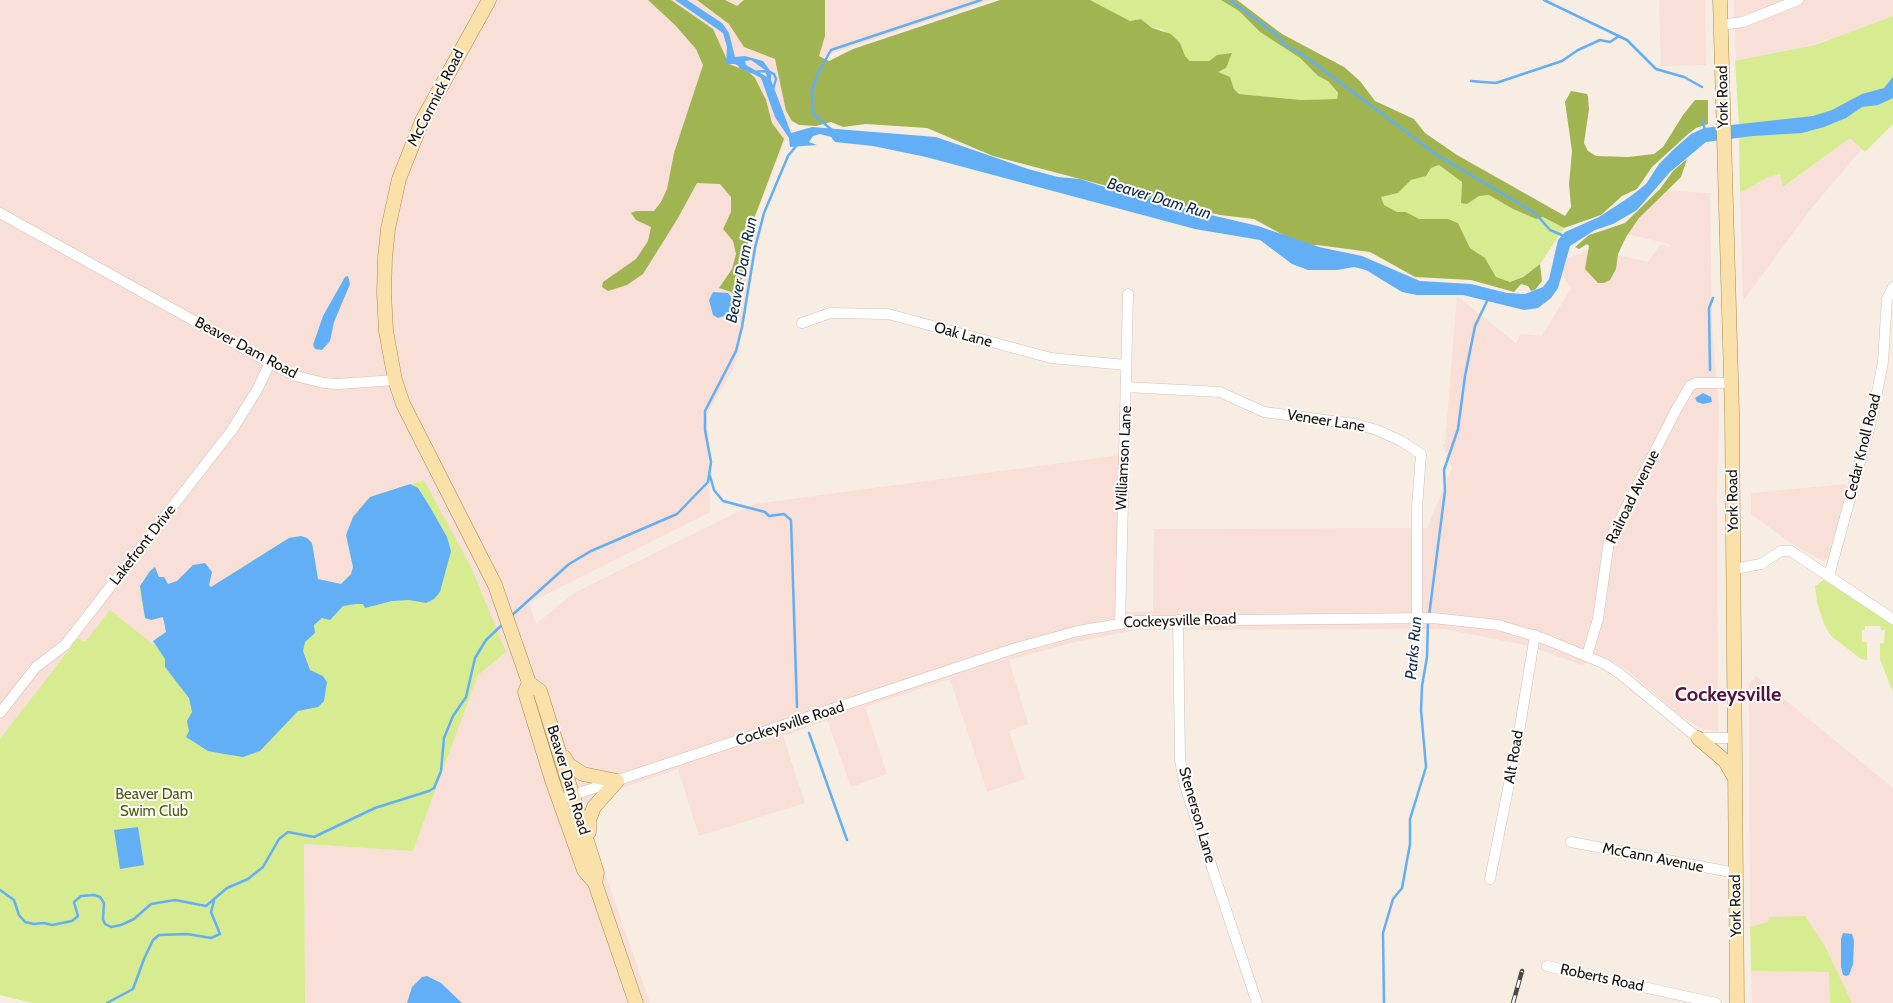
<!DOCTYPE html>
<style>
body{margin:0}
canvas{display:block;background:#f7ede3}
</style>
<canvas width="1893" height="1003"></canvas>
<script>
const context = document.querySelector('canvas').getContext('2d');
context.lineJoin = 'round';
function paint(path, color) { context.fillStyle = color; context.fill(path, 'evenodd'); }
const poly = rows => new Path2D(rows.map(r => 'M' + r).join(''));
function stroke(path, color, width, dash) { context.strokeStyle = color; context.lineWidth = width; context.lineCap = dash ? 'butt' : 'round'; context.setLineDash(dash || []); context.stroke(path); }
function label(font, color, halo, rows, align = 'center') {
  context.font = font + ' Cabin,sans-serif'; context.lineWidth = 4; context.setLineDash([]); context.textBaseline = 'middle'; context.strokeStyle = halo; context.fillStyle = color; for (const [text, x, y, turn = 0] of rows) {
    context.save(); context.translate(x, y); context.rotate((+turn || 0) * Math.PI / 180); context.textAlign = isNaN(turn) ? turn : align; if (halo) context.strokeText(text, 0, 0); context.fillText(text, 0, 0); context.restore();
  }
}
const commercial = poly([
 [0,0,991,0,818,58,751,226,758,230,743,315,739,354,734,367,707,414,710,512,529,603,536,624,574,593,754,504,1121,455,1116,613,1153,611,1154,529,1427,528,1452,468,1442,444,1445,445,1457,296,1516,343,1521,334,1542,336,1571,288,1562,274,1564,260,1590,249,1648,262,1660,245,1670,247,1670,244,1622,233,1657,190,1710,193,1712,325,1719,409,1717,488,1718,731,1702,729,1681,716,1627,670,1605,657,1581,665,1530,646,1444,629,1135,630,1075,642,1009,660,1028,724,1009,731,1025,779,987,792,950,679,865,707,887,774,851,787,827,720,783,736,805,803,699,836,678,769,618,789,608,795,592,825,594,841,650,1003,305,1003,304,844,413,851,478,675,506,652,424,480,383,492,353,517,346,535,353,567,351,574,341,584,318,579,312,543,289,538,211,587,209,585,211,579,193,565,177,581,167,584,159,577,155,568,142,581,140,595,145,618,151,620,163,617,166,632,157,649,110,611,85,642,78,638,0,739],
 [1659,0,1705,0,1706,65,1661,66],
 [1734,0,1893,0,1893,16,1813,45,1736,62],
 [1850,138,1862,149,1810,210,1743,301,1740,193,1768,177,1780,174,1784,187],
 [1846,484,1848,493,1829,558,1823,561,1795,546,1751,514,1751,493],
 [1756,676,1893,788,1893,1003,1852,1003,1826,948,1769,922,1750,927,1749,684],
 [1751,971,1830,972,1830,1003,1752,1003]
]);
const green = poly([
 [1090,0,1221,0,1239,11,1260,32,1300,58,1318,76,1328,81,1338,94,1337,99,1301,100,1239,94,1234,89,1230,78,1217,72,1217,55,1209,61,1190,61,1185,57,1180,43,1162,29,1152,28,1141,19,1130,21],
 [1893,16,1893,124,1865,152,1850,138,1783,187,1780,174,1768,177,1740,193,1739,135,1748,124,1739,125,1735,61,1815,45],
 [1439,165,1462,182,1461,202,1467,204,1479,196,1489,195,1513,209,1536,219,1543,217,1564,228,1540,264,1522,277,1509,282,1496,277,1485,258,1470,248,1458,223,1448,219,1419,219,1406,212,1397,212,1384,205,1381,197,1398,193,1411,180,1426,176,1431,168],
 [424,480,471,567,506,652,478,675,413,851,304,844,305,1003,32,1003,0,995,0,739,78,638,85,642,110,610,156,647,153,641,166,632,163,617,151,620,145,618,140,595,140,586,150,571,155,567,159,577,164,577,168,584,177,581,193,565,205,563,212,572,209,585,211,587,289,538,301,536,307,538,312,543,318,579,341,584,351,574,353,567,346,535,353,517,362,506,370,497],
 [1824,580,1893,625,1893,692,1880,660,1880,643,1884,643,1885,630,1881,630,1880,626,1865,626,1865,630,1862,630,1862,642,1867,642,1867,660,1861,659,1831,636,1824,624,1817,602,1815,586],
 [1805,916,1826,948,1852,1003,1830,1003,1829,972,1751,971,1750,927,1768,922,1769,917]
]);
const forest = poly([
 [648,0,671,0,713,29,729,64,749,72,755,78,766,100,772,123,784,139,751,227,738,298,731,292,719,288,732,269,736,254,733,241,723,229,731,212,731,197,720,184,697,183,678,218,643,274,627,285,608,291,602,287,603,282,636,259,648,241,651,227,636,220,631,213,636,211,654,211,661,202,667,189,674,153,703,65,696,49,675,25],
 [697,0,725,0,737,6,744,0,825,0,825,36,819,56,829,61,853,49,1000,0,1090,0,1130,21,1141,19,1152,28,1171,34,1180,43,1185,56,1190,61,1209,61,1217,55,1232,53,1226,68,1218,72,1230,77,1234,89,1239,94,1301,100,1337,99,1338,93,1328,81,1318,76,1300,58,1260,32,1239,11,1221,0,1237,0,1282,34,1344,67,1360,81,1375,101,1414,119,1425,133,1457,155,1565,216,1571,207,1569,184,1572,151,1565,102,1571,91,1587,94,1588,97,1589,109,1584,143,1588,151,1596,156,1628,157,1654,154,1663,147,1683,115,1695,100,1708,100,1708,124,1696,128,1687,135,1652,167,1637,189,1622,196,1601,215,1564,228,1543,217,1536,219,1513,209,1489,195,1479,196,1467,204,1461,203,1462,182,1439,165,1431,168,1426,176,1411,180,1398,193,1381,197,1384,205,1397,212,1406,212,1419,219,1448,219,1458,223,1470,248,1485,258,1496,277,1510,282,1523,277,1540,264,1542,281,1535,290,1531,291,1528,286,1521,284,1514,292,1471,280,1415,277,1370,252,1317,245,1303,246,1254,219,1220,215,1183,206,993,156,927,128,866,124,843,127,831,122,816,126,799,125,792,121,786,111,775,59,744,47,729,24],
 [1687,159,1681,177,1639,218,1626,237,1618,254,1616,269,1610,280,1604,283,1598,283,1585,269,1589,246,1587,244,1579,249,1575,247,1589,235,1625,223,1660,189,1673,171]
]);
const water = poly([
 [675,0,687,0,722,23,729,33,735,57,745,56,763,61,771,72,771,80,791,133,812,127,936,137,1028,169,1058,177,1080,179,1114,190,1161,200,1198,212,1258,226,1319,247,1362,256,1420,281,1471,284,1507,293,1525,294,1543,287,1549,279,1558,240,1565,232,1599,217,1631,196,1646,184,1659,164,1675,148,1691,134,1704,128,1813,116,1832,110,1862,94,1884,88,1893,77,1893,98,1878,105,1862,107,1846,118,1824,127,1802,133,1753,136,1706,142,1670,172,1637,210,1613,224,1595,230,1570,246,1558,288,1551,298,1538,308,1524,310,1463,295,1417,295,1402,292,1366,270,1354,267,1337,270,1308,270,1292,264,1260,240,1195,229,926,157,873,146,835,142,831,137,820,134,813,136,809,142,817,145,790,147,789,138,775,117,761,78,735,64,726,64,727,47,723,33],
 [751,60,765,70,767,77,746,65,745,61],
 [348,276,350,284,334,322,330,341,322,350,315,349,313,345,323,316,345,277],
 [713,292,728,293,732,298,732,307,727,315,718,318,713,315,709,300],
 [1703,393,1711,397,1712,402,1703,404,1697,402,1695,398],
 [410,484,418,488,430,507,447,537,451,551,440,592,434,599,426,603,409,600,392,601,365,608,363,604,356,604,343,606,330,620,322,618,314,625,315,633,305,642,303,651,310,670,323,676,327,682,324,701,318,707,298,711,260,751,243,757,224,754,208,751,186,737,189,731,187,721,192,712,189,698,165,667,165,659,153,641,166,632,163,617,151,620,145,618,140,586,150,571,155,567,159,577,164,577,168,584,177,581,193,565,205,563,212,572,209,585,211,587,289,538,301,536,307,538,312,543,318,579,341,584,351,574,353,567,346,535,353,517,370,497],
 [138,827,144,865,120,869,114,830],
 [1843,933,1852,934,1854,941,1853,964,1849,975,1846,976,1843,975,1841,967,1841,939],
 [427,976,441,983,462,1003,407,1003,412,987,422,977]
]);
const stream = poly([
 [1230,0,1278,36,1285,45,1302,54,1437,155,1520,204,1536,214,1550,230,1564,236],
 [1544,0,1627,40,1656,69,1684,77,1702,87],
 [740,67,752,72,767,71,774,74,776,79,773,89],
 [1471,81,1496,83,1562,61,1578,50,1600,40,1610,42,1619,36],
 [1702,120,1705,130],
 [832,130,814,115,812,103,812,91,818,73,831,50,981,0],
 [1710,370,1709,308,1713,298],
 [710,476,714,490,723,501,765,512,769,516,784,514,791,520,797,707],
 [1429,616,1445,491,1444,470,1458,429,1465,376,1475,326,1488,299],
 [510,617,569,564,591,551,677,514,708,482,711,462,705,430,705,411,736,351,742,327,755,248,764,213,788,156,797,145],
 [809,733,847,840],
 [0,890,14,900,19,915,25,922,34,924,44,923,52,925,72,921,78,916,74,902,81,896,94,895,100,897,104,903,103,919,105,924,111,927,121,925,134,919,151,904,175,900,206,906,227,888,248,879,263,867,279,839,288,832,314,837,375,808,429,791,434,788,441,771,444,738,453,716,466,697,475,658,486,640,503,624],
 [107,1003,133,989,144,959,153,940,159,935,187,934,211,938,220,934,211,912,214,901],
 [1384,1003,1383,933,1393,899,1402,888,1410,844,1410,819,1426,767,1421,710,1422,686,1427,657,1428,621]
]);
const minor = poly([
 [1721,25,1743,22,1798,0],
 [0,213,270,363,296,376,324,383,338,384,395,380],
 [802,323,830,313,888,314,1051,358,1126,365],
 [1126,387,1220,392,1264,412,1355,424,1377,430,1401,441,1421,454,1417,508,1417,618],
 [1734,569,1761,564,1781,551,1791,551,1893,619],
 [1829,576,1872,418,1883,362,1887,299,1893,287],
 [1178,620,1180,760,1185,786,1257,1003],
 [1120,623,1128,294],
 [1587,655,1598,619,1609,541,1676,410,1690,386,1696,383,1731,383],
 [0,713,36,667,65,645,232,430,257,390,270,363],
 [567,797,1016,648,1078,631,1137,621,1433,618,1498,625,1545,639,1605,664,1619,673,1698,738,1734,738],
 [1571,842,1736,873],
 [1490,879,1517,744,1535,635],
 [1547,966,1716,1003]
]);
const major = poly([
 [489,0,422,121,399,179,388,229,385,258,384,293,386,331,395,380,403,404,495,585,529,683,540,691,597,873,595,883],
 [1720,0,1732,412,1737,1003],
 [529,683,525,692,552,780,584,870,595,883,636,1003],
 [1698,738,1725,761,1733,775],
 [564,757,569,765,583,774,617,781],
 [589,832,589,820,594,807,617,781]
]);
const rail = poly([
 [1513,1003,1522,971]
]);
const streetNames = [
 ["York Road",1723,97,-91],
 ["McCormick Road",436,98,-63],
 ["Oak Lane",963,335,15],
 ["Beaver Dam Road",246,348,28],
 ["Veneer Lane",1326,421,9],
 ["Cedar Knoll Road",1863,447,-76],
 ["Williamson Lane",1124,458,-87],
 ["Railroad Avenue",1633,497,-64],
 ["York Road",1733,501,-91],
 ["Lakefront Drive",143,545,-52],
 ["Cockeysville Road",1180,621,-2],
 ["Cockeysville Road",790,724,-18],
 ["Alt Road",1514,757,-80],
 ["Beaver Dam Road",568,780,73],
 ["Stenerson Lane",1197,815,74],
 ["McCann Avenue",1653,858,11],
 ["York Road",1736,906,-91],
 ["Roberts Road",1602,978,12]
];
const parkNames = [
 ["Beaver Dam",154,795],
 ["Swim Club",154,812]
];
const waterNames = [
 ["Beaver Dam Run",1159,199,17],
 ["Beaver Dam Run",742,270,-79],
 ["Parks Run",1414,648,-85]
];
const districtNames = [
 ["Cockeysville",1728,695]
];
paint(commercial, '#f8dfd7');
paint(green, '#d7eb91');
paint(forest, '#a0b551');
paint(water, '#63aff6');
stroke(stream, '#63aff6', 2.5);
stroke(minor, '#cdc3ba', 11);
stroke(major, '#a88c4d', 15);
stroke(minor, '#fff', 10);
stroke(major, '#fae1a9', 14);
stroke(rail, '#4c4742', 4.5);
stroke(rail, '#fefcfa', 2.5, [8]);
label('15px', '#15120e', '#fefcfa', streetNames);
label('15px', '#4e5b12', '#fefcfa', parkNames);
label('italic 16px', '#0e2e4a', '#fefcfa', waterNames);
label('bold 20px', '#51153c', '#fefcfa', districtNames);
</script>
